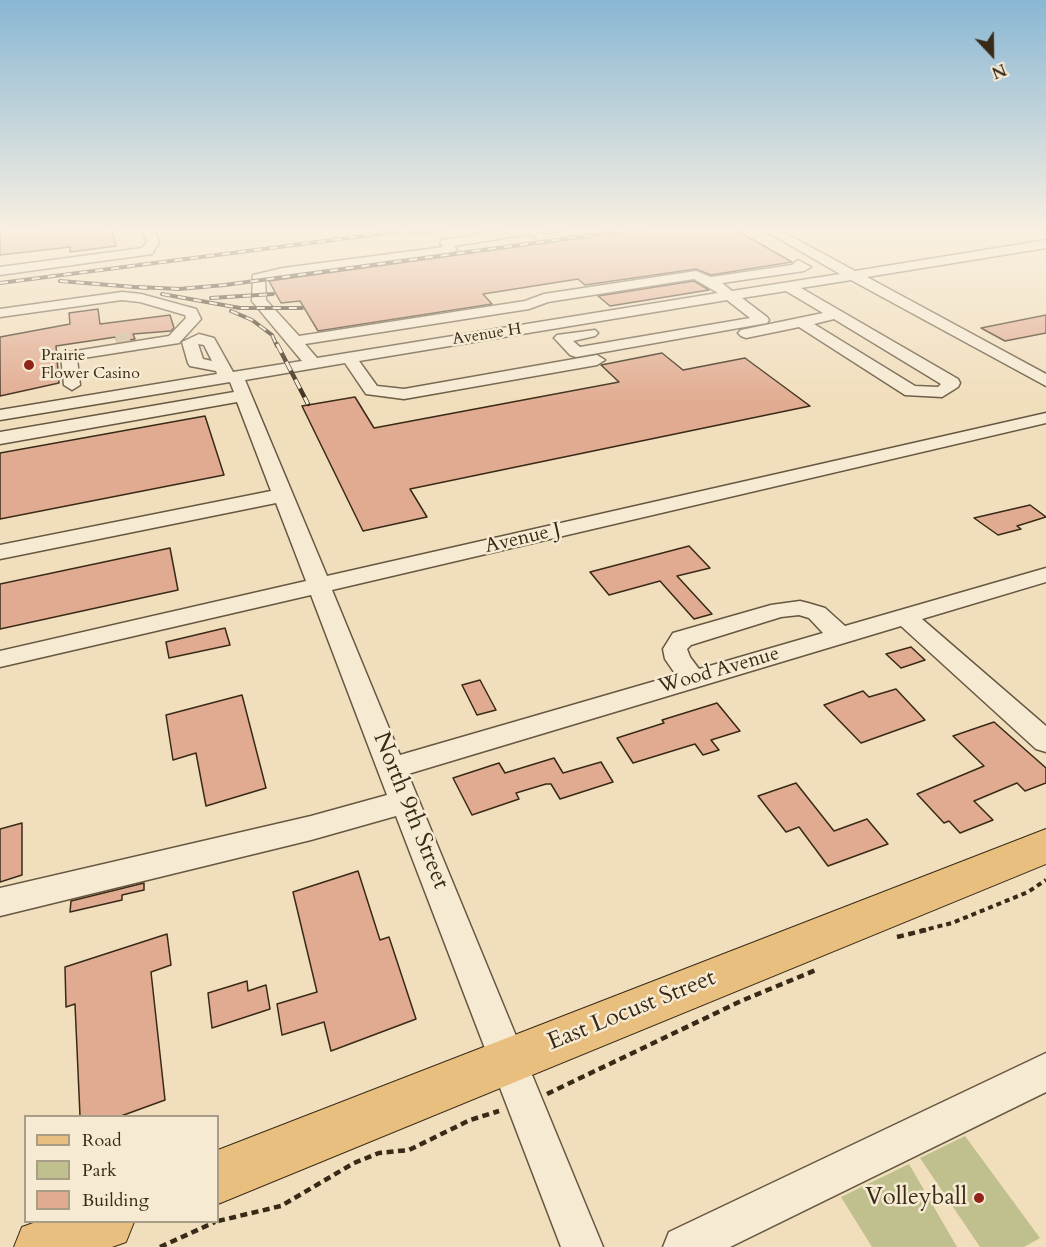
<!DOCTYPE html>
<style>
body{margin:0}
#map{position:relative;width:1046px;height:1247px;overflow:hidden;background:#f1debc;font-family:Cardo,serif}
canvas{display:block}
.legend{position:absolute;left:24px;top:1115px;width:195px;height:108px;box-sizing:border-box;background:#f6ead3;border:2px solid #aa9d87;margin:0;padding:8px 10px;list-style:none;font-size:18px;color:#382a16}
.legend li{display:flex;align-items:center;gap:12px;height:30px}
.legend b{width:30px;border:2px solid #aa9d87}
.north{position:absolute;left:962px;top:24px;width:60px;height:60px;-webkit-text-stroke:4px #f6ead3;paint-order:stroke;rotate:158deg;font-size:16px;font-weight:700;line-height:24px;text-align:center;color:#382a16}
.north::after{content:'';display:block;margin:auto;width:21px;height:27px;background:#382a16;clip-path:polygon(50% 0,100% 100%,50% 72%,0 100%)}
</style>
<div id="map">
<canvas width="1046" height="1247"></canvas>
<ul class="legend">
<li><b style="height:8px;background:#e8bf7e"></b>Road</li>
<li><b style="height:16px;background:#bfc08d"></b>Park</li>
<li><b style="height:16px;background:#e1ab91"></b>Building</li>
</ul>
<div class="north">N</div>
</div>
<script>
const context = document.querySelector('canvas').getContext('2d');
context.lineJoin = 'round';
function paint(path, color) { context.fillStyle = color; context.fill(path, 'evenodd'); }
const poly = rows => new Path2D(rows.map(r => 'M' + r).join(''));
function stroke(path, color, width, dash) { context.strokeStyle = color; context.lineWidth = width; context.lineCap = dash ? 'butt' : 'round'; context.setLineDash(dash || []); context.stroke(path); }
function label(font, color, halo, rows, align = 'center') {
  context.font = font + ' Cardo,serif'; context.lineWidth = 5; context.setLineDash([]); context.textBaseline = 'middle'; context.strokeStyle = halo; context.fillStyle = color; for (const [text, x, y, turn = 0] of rows) {
    context.save(); context.translate(x, y); context.rotate((+turn || 0) * Math.PI / 180); context.textAlign = isNaN(turn) ? turn : align; if (halo) context.strokeText(text, 0, 0); context.fillText(text, 0, 0); context.restore();
  }
}
const green = poly([
 [965,1136,1040,1238,1024,1247,980,1247,920,1158],
 [909,1164,957,1247,872,1247,841,1197]
]);
const building = poly([
 [0,229,43,229,43,232,112,229,116,246,70,252,70,247,0,255,0,229],
 [645,229,734,229,792,262,711,275,696,269,585,285,578,279,483,294,492,304,318,331,300,301,281,303,269,281,645,229],
 [694,281,709,290,610,306,598,296,694,281],
 [98,309,100,324,170,315,174,328,171,331,133,334,135,339,117,342,116,337,56,346,59,383,0,396,0,337,70,324,69,313,98,309],
 [1046,315,1046,333,1005,341,981,328,1046,315],
 [662,353,683,370,745,358,810,406,410,489,427,517,363,531,302,406,355,397,374,428,619,382,601,365,662,353],
 [205,416,224,475,0,519,0,453,205,416],
 [1030,505,1046,517,1017,526,1021,529,998,535,974,518,1030,505],
 [689,546,710,568,677,576,712,614,694,619,660,581,609,595,590,572,689,546],
 [170,548,178,590,0,629,0,584,170,548],
 [225,628,230,645,169,658,166,642,225,628],
 [911,647,925,660,901,668,886,654,911,647],
 [480,680,496,710,477,715,462,685,480,680],
 [896,689,925,720,861,743,824,705,863,691,869,697,896,689],
 [242,695,266,788,206,806,196,753,173,760,166,715,242,695],
 [717,703,740,731,711,740,719,750,703,755,695,744,633,763,617,738,664,723,662,720,717,703],
 [994,722,1046,768,1046,783,1025,791,1017,783,974,801,993,820,960,833,949,821,944,823,917,794,984,766,953,736,994,722],
 [554,758,563,773,601,762,613,782,560,799,551,784,546,784,516,793,519,799,472,815,453,778,499,763,505,773,554,758],
 [796,783,834,831,867,819,888,844,828,866,799,827,786,832,758,796,796,783],
 [22,823,22,875,0,882,0,829,22,823],
 [358,871,380,940,389,937,416,1019,331,1051,324,1022,282,1035,277,1004,317,992,293,892,358,871],
 [144,883,144,890,122,895,122,900,70,912,71,901,144,883],
 [167,934,171,965,151,972,165,1100,121,1116,80,1116,75,1004,66,1007,65,967,167,934],
 [247,981,248,991,266,985,270,1009,212,1028,208,993,247,981]
]);
const minorTunnel = poly([
 [116,341,134,338]
]);
const pathFar1 = poly([
 [920,931,952,923,1028,892,1046,880]
]);
const path = poly([
 [897,937,926,930],
 [547,1094,741,1001,816,970],
 [218,1221,281,1206,354,1163,379,1153,409,1150,470,1120,499,1111],
 [160,1247,215,1222]
]);
const minor = poly([
 [142,229,154,229,159,242,152,254,0,275,0,267,142,248,147,242,142,229],
 [514,229,548,229,542,233,545,235,582,229,615,229,543,243,530,234,454,246,457,250,451,254,283,276,265,280,266,300,299,336,525,301,544,294,696,271,711,277,792,265,798,260,811,267,804,271,722,283,732,291,840,274,762,229,778,229,855,271,1046,240,1046,248,867,277,1046,374,1046,386,851,280,801,288,958,379,960,383,958,387,942,397,905,395,799,327,746,338,741,336,738,333,741,330,823,313,786,291,742,298,767,317,769,320,767,323,576,357,570,355,557,341,554,338,557,335,595,330,598,333,595,336,573,341,580,347,750,318,727,300,359,361,377,386,404,389,597,355,605,360,597,365,404,399,366,394,345,363,245,380,327,576,1046,413,1046,423,332,590,400,755,676,675,665,659,663,649,673,633,771,605,800,601,808,603,825,608,845,626,1046,568,1046,582,922,619,1046,726,1046,752,1036,749,901,626,408,774,603,1247,561,1247,396,816,311,840,0,916,0,888,311,816,387,795,311,595,0,667,0,651,306,581,276,503,0,559,0,545,271,491,237,402,0,444,0,432,234,392,230,382,0,420,0,410,217,374,216,371,190,366,188,363,182,342,199,334,214,338,233,372,302,361,252,301,253,275,283,268,443,247,440,243,442,240,514,229],
 [694,279,718,293,317,358,305,344,529,309,548,302,694,279],
 [834,319,941,384,938,387,915,386,814,324,834,319],
 [198,344,204,345,212,361,203,359,198,344],
 [799,615,809,618,823,633,699,669,690,657,687,649,691,645,781,617,799,615],
 [122,292,141,294,196,309,201,319,179,343,77,359,80,385,72,390,64,385,61,356,63,353,169,336,186,318,185,315,140,302,122,300,0,317,0,309,122,292],
 [1046,1053,1046,1092,730,1247,663,1247,669,1232,1046,1053]
]);
const major = poly([
 [1046,829,1046,864,218,1204,218,1150,1046,829],
 [36,1222,134,1222,126,1242,112,1247,14,1247,22,1227,36,1222]
]);
const railFar1 = poly([
 [411,234,450,229],
 [60,281,147,288],
 [0,283,418,229],
 [139,287,179,289,225,285,637,229],
 [162,294,240,308,302,308],
 [211,298,273,294],
 [231,311,252,320,272,335,277,346]
]);
const rail = poly([
 [277,344,308,404]
]);
const markers = [
 [29,365,6,"#8f2418"],
 [979,1198,6,"#8f2418"]
];
const farStreetnames = [
 ["Avenue H",487,335,-9]
];
const farPoinames = [
 ["Prairie",41,356],
 ["Flower Casino",41,374]
];
const streetNames = [
 ["Avenue J",523,539,-13],
 ["Wood Avenue",719,671,-16]
];
const nearStreetnames = [
 ["North 9th Street",410,811,68],
 ["East Locust Street",632,1011,-22]
];
const nearPoinames = [
 ["Volleyball",967,1198]
];
paint(green, '#bfc08d');
paint(building, '#e1ab91');
stroke(building, '#382a16', 1.5);
stroke(minorTunnel, '#ccba9b', 14, [14, 7]);
stroke(minor, '#665740', 3);
stroke(major, '#382a16', 2);
stroke(pathFar1, '#382a16', 4, [5, 4]);
stroke(path, '#382a16', 4.5, [7, 4.5]);
paint(minor, '#f6ead3');
paint(major, '#e8bf7e');
stroke(railFar1, '#382a16', 4);
stroke(rail, '#382a16', 4.5);
stroke(railFar1, '#f6ead3', 2, [8]);
stroke(rail, '#f6ead3', 3, [10]);
const sky = context.createLinearGradient(0, 0, 0, 404);
sky.addColorStop(0, '#89b7d4');
sky.addColorStop(0.57, '#f9f0e1');
sky.addColorStop(1, '#f9f0e100');
context.fillStyle = sky;
context.fillRect(0, 0, 1046, 404);
for (const [x, y, r, color] of markers) { const dot = new Path2D(); dot.arc(x, y, r, 0, 2 * Math.PI); context.fillStyle = color; context.fill(dot); stroke(dot, '#f6ead3', 2); }
label('16px', '#382a16', '#f6ead3', farStreetnames);
label('16px', '#382a16', '#f6ead3', farPoinames, 'left');
label('20px', '#382a16', '#f6ead3', streetNames);
label('24px', '#382a16', '#f6ead3', nearStreetnames);
label('24px', '#382a16', '#f6ead3', nearPoinames, 'right');
</script>
